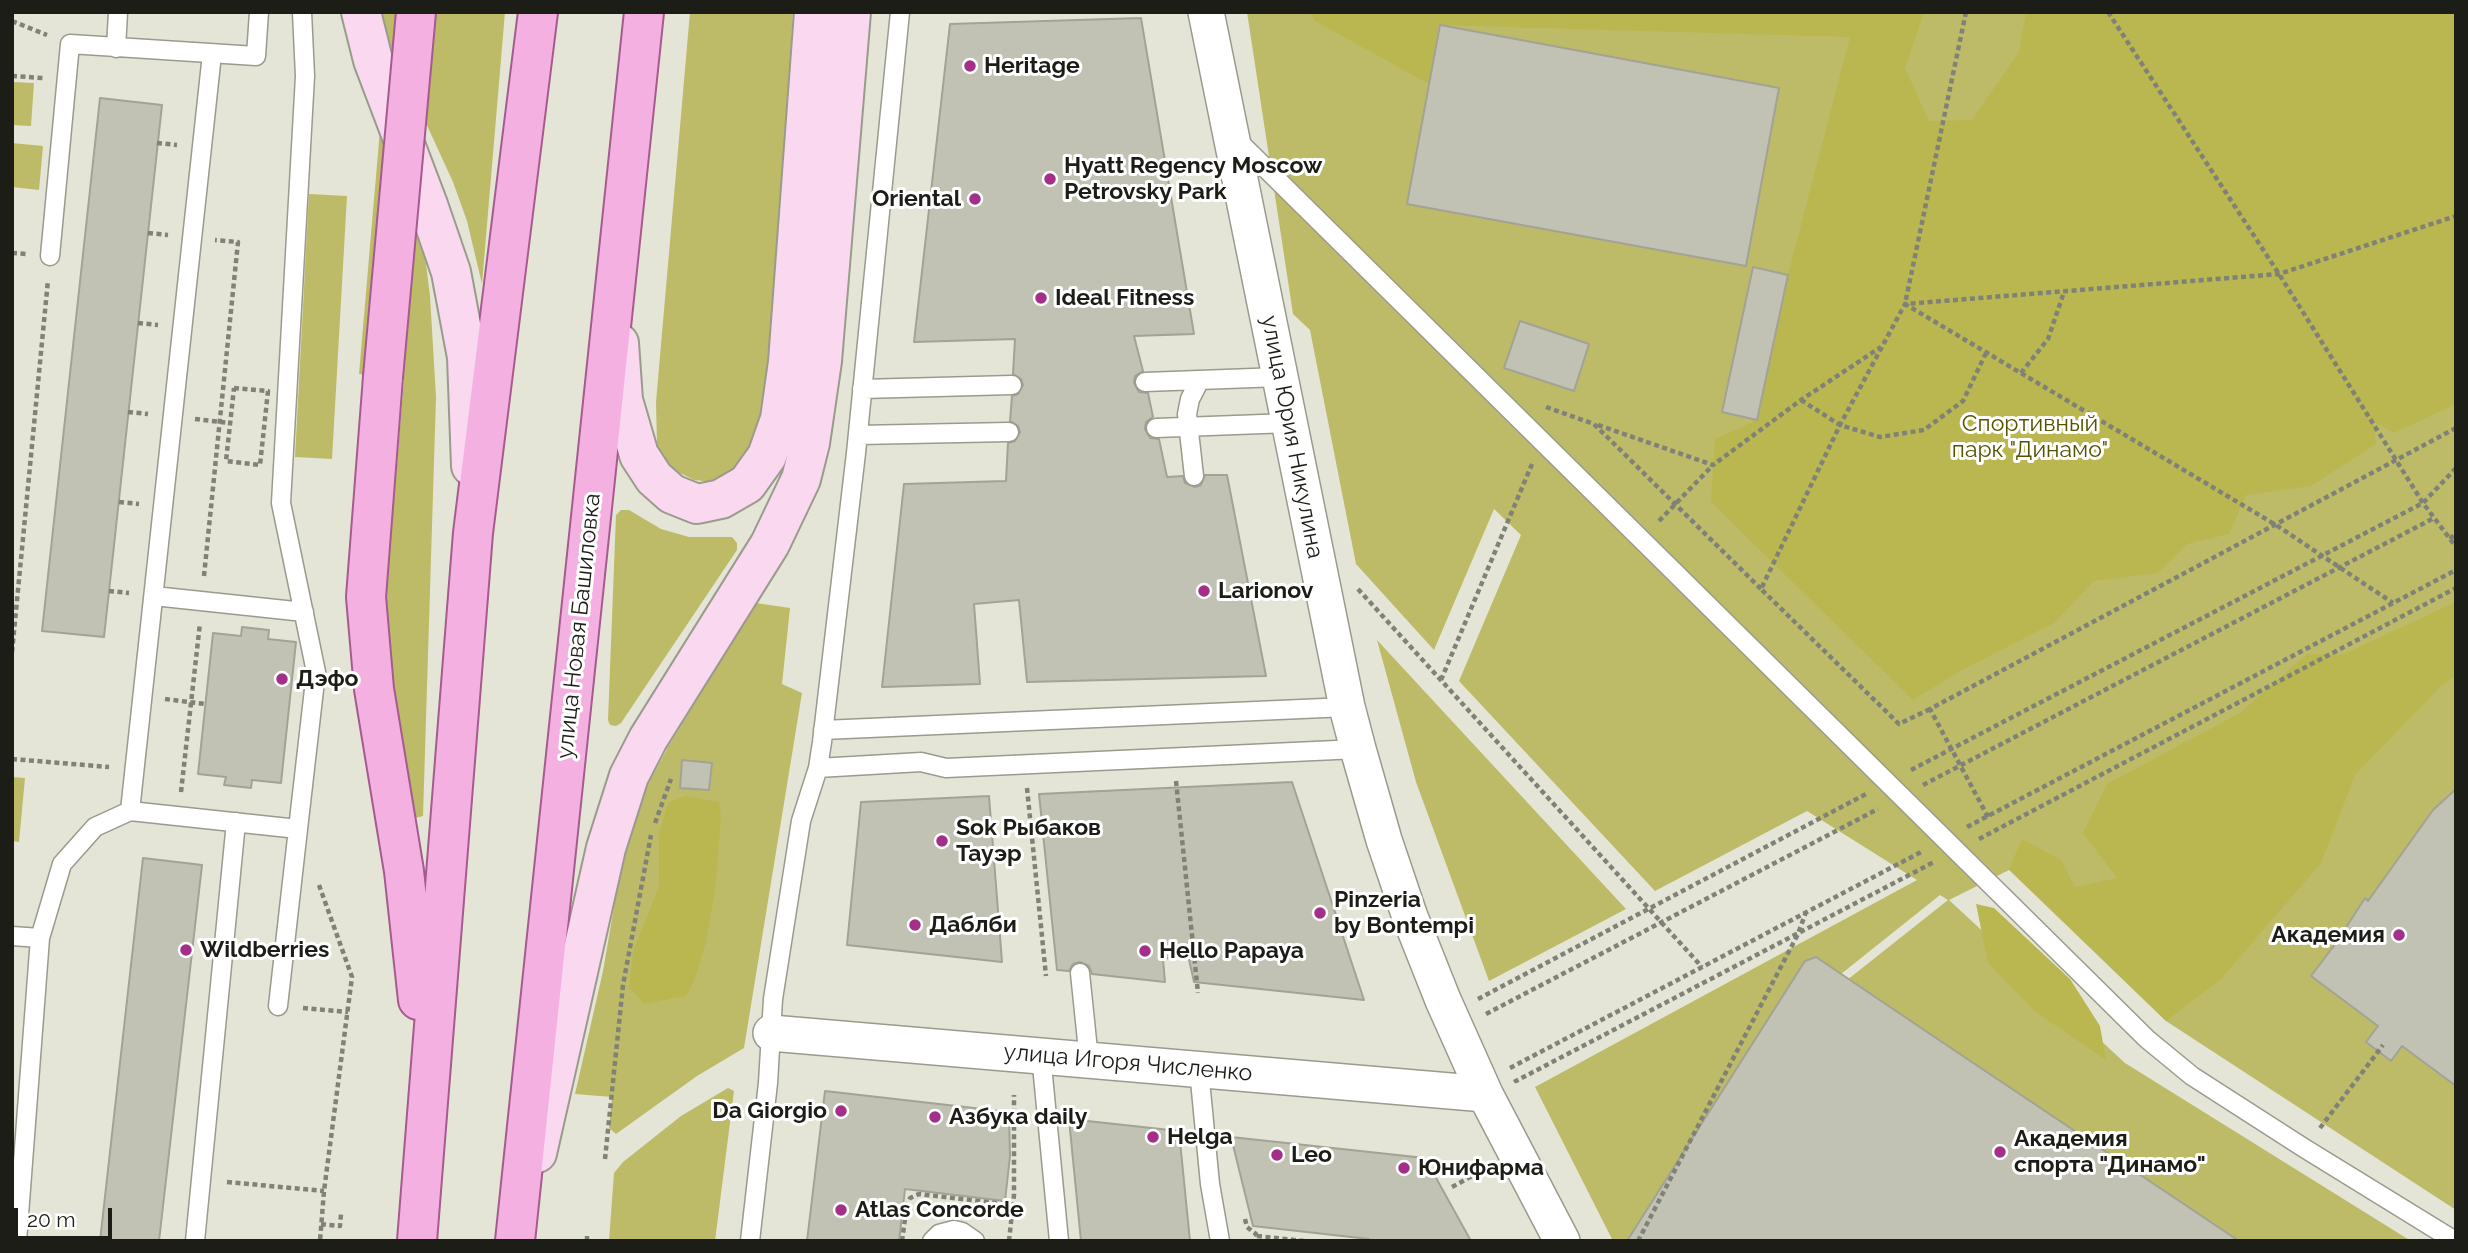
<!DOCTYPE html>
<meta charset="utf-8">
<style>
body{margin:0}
#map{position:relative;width:2468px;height:1253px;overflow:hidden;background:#e4e5d7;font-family:Raleway,sans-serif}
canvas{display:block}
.frame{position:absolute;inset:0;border:14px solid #1d1d18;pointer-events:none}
.scale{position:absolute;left:14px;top:1208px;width:98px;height:32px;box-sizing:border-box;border:4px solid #1d1d18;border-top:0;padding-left:9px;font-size:21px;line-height:24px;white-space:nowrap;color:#1d1d18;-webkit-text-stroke:5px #fff;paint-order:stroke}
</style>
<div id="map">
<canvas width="2468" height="1253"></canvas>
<div class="frame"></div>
<div class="scale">20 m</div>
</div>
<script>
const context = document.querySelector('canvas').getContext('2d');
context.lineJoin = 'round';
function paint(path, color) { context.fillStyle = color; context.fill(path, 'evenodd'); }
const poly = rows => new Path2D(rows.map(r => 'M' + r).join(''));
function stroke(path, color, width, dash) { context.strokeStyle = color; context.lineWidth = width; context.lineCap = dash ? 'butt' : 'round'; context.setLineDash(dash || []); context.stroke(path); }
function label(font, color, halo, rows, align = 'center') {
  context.font = font + ' Raleway,sans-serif'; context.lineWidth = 6; context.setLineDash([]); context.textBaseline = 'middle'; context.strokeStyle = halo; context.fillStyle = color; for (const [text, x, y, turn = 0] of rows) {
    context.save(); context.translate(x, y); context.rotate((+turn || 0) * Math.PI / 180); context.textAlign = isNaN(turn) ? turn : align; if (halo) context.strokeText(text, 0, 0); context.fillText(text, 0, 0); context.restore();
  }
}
const green = poly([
 [375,12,505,12,482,284,467,221,453,182],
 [690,12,793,12,771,360,766,407,754,450,737,473,713,482,694,480,676,471,664,458,657,444,656,402],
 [1247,12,2456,12,2456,1210,2166,1021,2009,870,1949,900,2125,1063,2411,1241,1674,1241,1837,988,1948,900,1940,895,1831,982,1663,1241,1613,1241,1535,1087,1917,880,1807,811,1655,891,1459,681,1521,535,1494,509,1434,650,1356,564,1310,330,1293,314],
 [12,82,34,83,31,126,12,125],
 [381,118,415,215,425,256,430,296,436,397,423,816,415,818,393,687,386,597,404,379,359,374],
 [12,143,43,146,39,190,12,187],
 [309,194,347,196,332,459,295,457],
 [621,510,629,510,661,529,689,537,732,537,737,543,737,550,621,723,616,726,610,725,608,720,616,515],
 [756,603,790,608,782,684,802,693,744,1048,697,1076,616,1134,609,1128,612,1097,575,1094,603,971,624,849,649,782,668,747],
 [1377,640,1626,909,1489,981,1416,782],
 [12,777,25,778,19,842,12,841],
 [728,1088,734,1091,715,1241,609,1241,614,1173,623,1162,681,1116]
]);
const forest = poly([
 [1310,12,1924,12,1905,68,1929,121,1972,120,2019,52,2026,12,2456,12,2456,404,2394,433,2374,422,2376,444,2311,486,2246,495,2229,534,2187,544,2158,573,2094,581,2054,623,1960,671,1913,700,1711,502,1715,439,1757,420,1788,275,1850,37,1438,25,1429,84,1315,21],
 [2456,602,2456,675,2441,686,2355,775,2321,863,2221,979,2166,1021,2009,869,2022,839,2061,860,2075,887,2117,878,2083,833,2107,784,2240,713,2307,654,2342,655],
 [685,796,719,802,721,818,715,891,705,946,694,981,686,996,644,1004,629,987,633,952,659,886,659,834,668,803],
 [1976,904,1994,908,2070,979,2100,1026,2106,1060,2036,1012,1988,963]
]);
const building = poly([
 [1141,18,1194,334,1134,336,1143,371,1135,376,1134,383,1139,392,1148,393,1153,417,1146,422,1145,429,1150,438,1159,439,1167,477,1183,476,1185,483,1195,487,1201,485,1205,475,1227,475,1266,676,1027,682,1019,600,974,604,980,684,882,687,904,484,1006,481,1008,443,1015,441,1020,432,1018,426,1010,421,1012,396,1018,394,1023,385,1021,379,1013,374,1015,339,914,342,950,24,1141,18],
 [1440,25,1779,88,1746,266,1407,204,1440,25],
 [100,98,162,105,104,637,42,631,100,98],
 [1753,267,1788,275,1757,420,1722,412,1753,267],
 [1520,321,1589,344,1574,391,1504,368,1520,321],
 [242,627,269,630,268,639,296,642,281,783,252,780,251,788,224,785,226,777,198,774,213,633,241,636,242,627],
 [682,760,712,763,709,790,680,788,682,760],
 [1292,782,1364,1000,1194,982,1188,955,1163,959,1165,982,1092,974,1089,966,1080,962,1073,964,1069,971,1057,970,1039,794,1292,782],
 [2456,789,2456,1086,2402,1046,2391,1061,2366,1042,2378,1026,2311,976,2336,943,2365,898,2368,901,2433,810,2456,789],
 [989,796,1002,962,847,945,861,802,989,796],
 [143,858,202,865,159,1241,100,1241,143,858],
 [1816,957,1933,1036,2239,1241,1627,1241,1805,961,1816,957],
 [825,1091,1009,1112,1010,1156,1005,1201,905,1189,899,1241,807,1241,825,1091],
 [1069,1119,1179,1131,1190,1241,1081,1241,1069,1119],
 [1231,1137,1425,1158,1471,1241,1370,1241,1369,1239,1253,1226,1231,1137]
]);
const path = poly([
 [1966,12,1905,304,2276,525,2393,603],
 [2108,12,2279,274,2423,503,2456,547],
 [12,21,47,35],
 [12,76,43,78],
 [157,143,177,145],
 [148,233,168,235],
 [12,253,27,254],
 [138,323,158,325],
 [2021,373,2048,339,2064,292],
 [234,388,268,391,260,465,226,461,234,388],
 [1801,400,1840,425,1880,437,1924,430,1963,401,1986,353],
 [1546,407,1594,424,1761,589],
 [128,412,148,414],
 [195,419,230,423],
 [1598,425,1713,465,1801,400,1881,347],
 [119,502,139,504],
 [1659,521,1713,465],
 [2450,539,2456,533],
 [204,576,238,242,215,240],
 [1358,589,1702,967],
 [109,591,129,593],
 [12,652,48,280],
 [1441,680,1532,464],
 [165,699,205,704],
 [1930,709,1899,724,1761,589,1840,425,1905,304,2279,274,2456,216],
 [12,759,109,767],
 [1911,770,2423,503,2456,468],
 [1176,781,1198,993],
 [1923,785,2434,518],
 [1027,788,1046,976],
 [181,792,200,623],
 [1988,817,1930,709,2456,428],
 [655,823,671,779],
 [1967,827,2456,570],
 [1979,839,2456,588],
 [319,885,352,977,324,1191,320,1241],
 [1478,999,1866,794],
 [303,1008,348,1012],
 [1486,1014,1878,809],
 [1510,1068,1923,851],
 [1515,1079,1516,1081,1934,862],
 [2320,1128,2383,1045],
 [605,1159,623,985,651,835],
 [227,1182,324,1191],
 [1452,1187,1485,1169],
 [1245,1219,1247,1227,1256,1234,1258,1241],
 [321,1224,340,1226,341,1214],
 [1257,1236,1304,1241],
 [587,1241,587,1235],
 [902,1241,907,1204,910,1198,919,1194,1013,1205],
 [1009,1241,1014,1195,1014,1095],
 [1638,1241,1798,934,1806,912]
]);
const service = poly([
 [116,48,118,12],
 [1237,140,2147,1039,2192,1076,2304,1148,2455,1241],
 [50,256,70,44,256,56,259,12],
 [1145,382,1280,377],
 [862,389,1012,385],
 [1156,428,1289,423],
 [858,435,1009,432],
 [1194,476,1187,414,1190,399,1200,380],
 [154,596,304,612],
 [823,730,1347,707],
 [818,768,921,762,946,768,1358,749],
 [130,811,212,54],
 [298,829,316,672,281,503,305,76,302,12],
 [12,936,40,938],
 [1080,973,1089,1060],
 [1041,1055,1059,1241],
 [1199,1070,1210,1184,1220,1241],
 [17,1241,40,938,62,864,95,827,130,811,298,829,278,1006],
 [195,1241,236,822],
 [750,1241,768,1083,773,999,801,821,818,768,822,742,856,453,900,12],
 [932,1241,939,1234,954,1230,962,1232,975,1241]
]);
const minor = poly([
 [1206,12,1347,707,1358,749,1384,840,1410,917,1443,1000,1485,1094,1562,1241],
 [771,1033,1485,1094]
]);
const secondary = poly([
 [361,12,373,60,428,205,451,272,467,357,471,466],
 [619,343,623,400,639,455,654,478,672,494,697,504,721,499,747,484,767,456,780,419,788,362,814,12],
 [537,1153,606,848,629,776,648,739,770,544,801,479,810,443,822,361,851,12]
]);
const primary = poly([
 [383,377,366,597,374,689,404,871,418,1000],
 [417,1241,473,533,538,12],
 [515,1241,644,12]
]);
const primaryBridge = poly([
 [383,377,416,12]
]);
const markers = [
 [970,66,7,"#a42f88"],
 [1050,179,7,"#a42f88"],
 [975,199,7,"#a42f88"],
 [1041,298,7,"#a42f88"],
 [1204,591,7,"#a42f88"],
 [282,679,7,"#a42f88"],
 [942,841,7,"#a42f88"],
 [1320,913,7,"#a42f88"],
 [915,925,7,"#a42f88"],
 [2399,935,7,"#a42f88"],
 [186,950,7,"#a42f88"],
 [1145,951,7,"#a42f88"],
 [841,1111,7,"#a42f88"],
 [935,1117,7,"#a42f88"],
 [1153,1137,7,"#a42f88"],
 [2000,1152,7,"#a42f88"],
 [1277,1155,7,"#a42f88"],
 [1404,1168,7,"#a42f88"],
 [841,1210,7,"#a42f88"]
];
const poiNames = [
 ["Heritage",984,66],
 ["Hyatt Regency Moscow",1064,166],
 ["Petrovsky Park",1064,192],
 ["Oriental",961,199,"right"],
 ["Ideal Fitness",1055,298],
 ["Larionov",1218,591],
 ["Дэфо",296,679],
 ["Sok Рыбаков",956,828],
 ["Тауэр",956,854],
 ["Pinzeria",1334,900],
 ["by Bontempi",1334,926],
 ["Даблби",929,925],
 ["Академия",2385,935,"right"],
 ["Wildberries",200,950],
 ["Hello Papaya",1159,951],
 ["Da Giorgio",827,1111,"right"],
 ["Азбука daily",949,1117],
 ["Helga",1167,1137],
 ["Академия",2014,1139],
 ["спорта \"Динамо\"",2014,1165],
 ["Leo",1291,1155],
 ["Юнифарма",1418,1168],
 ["Atlas Concorde",855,1210]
];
const parkNames = [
 ["Спортивный",2030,424],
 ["парк \"Динамо\"",2030,450]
];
const streetNames = [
 ["улица Юрия Никулина",1292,437,79],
 ["улица Новая Башиловка",579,626,-84],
 ["улица Игоря Численко",1128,1063,5]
];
paint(green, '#bdbb67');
paint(forest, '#bab750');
paint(building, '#c2c2b4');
stroke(building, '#a2a295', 2);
stroke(service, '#9a9a8d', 21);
stroke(minor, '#9a9a8d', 38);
stroke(secondary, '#9a9a8d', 42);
stroke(primary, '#a65b8e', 42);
stroke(path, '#808177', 4.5, [5, 3.5]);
stroke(service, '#fff', 18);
stroke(minor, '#fff', 35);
stroke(secondary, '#fad8f0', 38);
stroke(primary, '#f5b0e2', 38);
stroke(primaryBridge, '#a65b8e', 42, []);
stroke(primaryBridge, '#f5b0e2', 38);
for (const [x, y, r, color] of markers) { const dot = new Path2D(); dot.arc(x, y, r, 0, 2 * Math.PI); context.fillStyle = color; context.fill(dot); stroke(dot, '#fff', 2.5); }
label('bold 23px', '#1d1d18', '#fff', poiNames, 'left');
label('23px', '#565300', '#fff', parkNames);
label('23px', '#1d1d18', '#fff', streetNames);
</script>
